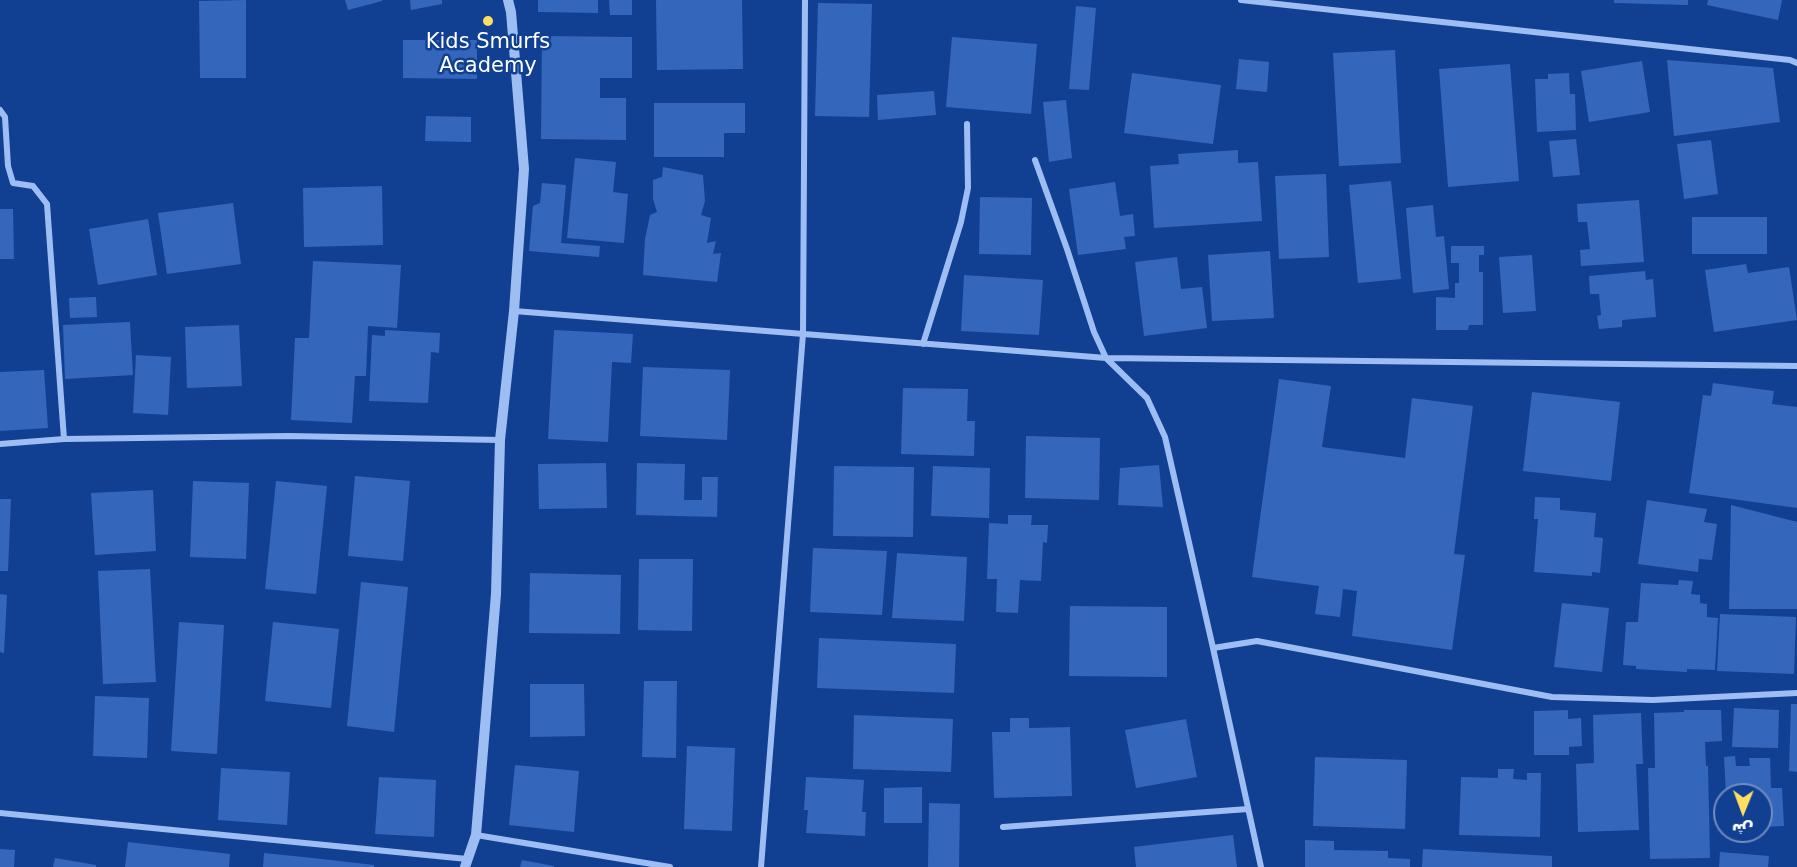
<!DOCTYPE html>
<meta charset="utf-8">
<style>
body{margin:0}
#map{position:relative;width:1797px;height:867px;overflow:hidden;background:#114093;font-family:"DejaVu Sans",Cairo,sans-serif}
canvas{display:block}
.north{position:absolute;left:1713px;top:783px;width:60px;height:60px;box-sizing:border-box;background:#114093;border:2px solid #708cbe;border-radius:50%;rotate:181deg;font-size:16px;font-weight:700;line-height:24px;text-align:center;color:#fff}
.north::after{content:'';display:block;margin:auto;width:21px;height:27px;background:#ffdd60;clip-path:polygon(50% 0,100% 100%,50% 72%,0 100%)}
</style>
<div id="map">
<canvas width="1797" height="867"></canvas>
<div class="north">ش</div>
</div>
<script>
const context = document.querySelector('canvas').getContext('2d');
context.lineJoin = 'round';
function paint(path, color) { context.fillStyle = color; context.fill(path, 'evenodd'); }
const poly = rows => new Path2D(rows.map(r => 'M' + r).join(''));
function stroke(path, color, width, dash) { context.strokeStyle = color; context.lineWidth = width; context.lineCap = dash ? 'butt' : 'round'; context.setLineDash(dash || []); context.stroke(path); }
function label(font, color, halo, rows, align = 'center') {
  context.font = font + ' "DejaVu Sans",sans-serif'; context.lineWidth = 5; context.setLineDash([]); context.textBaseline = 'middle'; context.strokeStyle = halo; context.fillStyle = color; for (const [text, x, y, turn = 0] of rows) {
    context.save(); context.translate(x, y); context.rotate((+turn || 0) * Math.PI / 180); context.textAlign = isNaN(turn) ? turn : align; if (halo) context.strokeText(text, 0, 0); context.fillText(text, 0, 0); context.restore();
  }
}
const building = poly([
 [246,0,246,78,200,78,199,1],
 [345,0,382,0,382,1,348,10],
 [410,0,442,0,442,4,411,10],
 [538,0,598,0,598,13,538,12],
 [609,0,632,0,632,15,610,15],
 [656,0,742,0,743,69,657,70],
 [1614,0,1688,0,1688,5,1614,3],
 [1708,0,1782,0,1778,20,1707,5],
 [818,3,872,4,869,117,815,116],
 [1076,6,1096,8,1089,90,1069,89],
 [542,36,632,37,632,78,600,78,600,98,626,98,626,140,541,139],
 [952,37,1037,44,1031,114,946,107],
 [403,40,477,40,477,79,403,78],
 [1395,50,1401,163,1339,166,1333,53],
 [1239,59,1269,62,1267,92,1236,89],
 [1667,60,1773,68,1780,122,1674,136],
 [1642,61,1650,112,1589,122,1581,71],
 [1510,64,1519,181,1448,187,1439,69],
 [1132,73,1221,85,1213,144,1124,133],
 [1569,73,1570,94,1575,94,1576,130,1537,132,1535,79,1548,79,1548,74],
 [934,91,936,115,878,120,877,95],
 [1066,100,1072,158,1049,162,1043,102],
 [654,103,745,103,745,133,724,133,724,157,654,157],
 [426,116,471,117,471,142,425,141],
 [1576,139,1580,175,1553,177,1549,141],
 [1711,140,1718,194,1684,199,1677,144],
 [1238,150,1238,163,1258,162,1262,221,1154,228,1150,166,1179,164,1178,154],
 [575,158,616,162,613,192,628,194,624,243,567,238],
 [663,167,703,175,705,201,701,215,711,218,707,243,716,241,713,254,721,253,717,282,643,275,645,239,650,215,657,212,653,199,653,180,662,177],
 [1326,174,1329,257,1279,259,1275,176],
 [1391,181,1401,279,1358,283,1349,185],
 [1115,182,1120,216,1133,214,1135,236,1124,237,1126,249,1078,255,1069,189],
 [542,183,566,185,561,243,600,246,599,257,529,251,533,206,540,203],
 [382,186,383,245,304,247,303,188],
 [980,197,1032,198,1031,255,979,254],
 [1639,200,1644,262,1581,266,1580,250,1590,249,1587,222,1578,222,1577,204],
 [233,203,241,264,167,274,158,213],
 [1433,205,1436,237,1444,236,1449,289,1413,293,1406,208],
 [0,209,13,209,14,259,0,259],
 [1692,217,1767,217,1767,254,1692,254],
 [148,219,157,275,98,285,89,229],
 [1451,246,1484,246,1484,255,1479,255,1479,272,1483,272,1483,325,1469,325,1468,330,1436,330,1436,297,1455,298,1455,283,1459,283,1459,263,1451,263],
 [1270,251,1274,318,1212,321,1208,255],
 [1532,255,1536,311,1503,313,1499,257],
 [1177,257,1181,289,1202,287,1207,328,1144,336,1135,262],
 [313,261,401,265,397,328,368,326,366,376,355,376,352,423,291,420,295,338,309,338],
 [1746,264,1748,273,1789,267,1797,320,1714,332,1705,270],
 [1645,271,1646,280,1653,279,1656,317,1622,320,1622,327,1599,329,1597,316,1601,315,1599,294,1590,294,1589,276],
 [964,275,1043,280,1039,335,961,331],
 [96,297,97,317,70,318,69,298],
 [130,322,133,375,65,379,63,325],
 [239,325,242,386,187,388,185,327],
 [385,330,440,333,439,353,431,352,428,403,369,401,372,335,385,336],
 [554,330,633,334,631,363,612,362,608,442,548,439],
 [136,355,171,357,168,415,133,413],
 [643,367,730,370,727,440,640,436],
 [44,370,48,428,0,431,0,372],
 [1279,379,1331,386,1322,447,1405,458,1412,398,1473,406,1454,554,1465,555,1452,650,1352,636,1357,591,1343,589,1340,617,1315,614,1319,586,1252,577],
 [1713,383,1774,391,1772,404,1797,407,1797,508,1689,493,1703,395,1711,396],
 [903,388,968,389,967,421,975,421,974,456,901,454],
 [1532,392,1620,402,1611,481,1523,471],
 [1026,436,1100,438,1099,500,1025,498],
 [606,463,607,508,539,509,538,464],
 [637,463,685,464,684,500,702,500,702,477,718,477,717,517,636,515],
 [1159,465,1163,507,1118,505,1120,468],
 [834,466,914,467,913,537,833,536],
 [933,466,990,468,989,518,931,516],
 [355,476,410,481,403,561,348,556],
 [193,481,249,483,246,559,190,557],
 [276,481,327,486,316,594,265,589],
 [153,490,156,551,95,555,91,493],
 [1535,497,1560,498,1560,510,1596,513,1594,537,1603,538,1600,573,1592,572,1592,576,1534,572,1538,519,1534,519],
 [0,499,11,499,8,571,0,571],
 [1647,500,1707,509,1704,522,1717,524,1712,560,1699,559,1698,572,1638,564],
 [1731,505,1797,522,1797,609,1729,609],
 [1008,515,1032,515,1031,525,1048,525,1047,543,1043,542,1041,581,1020,580,1018,613,996,612,997,579,987,579,989,523,1008,524],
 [813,548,887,551,882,615,810,612],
 [897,553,967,557,964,621,892,618],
 [639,559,693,559,692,631,638,630],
 [150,569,156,682,103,684,98,571],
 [530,573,621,575,620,634,529,633],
 [1679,580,1693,581,1691,594,1700,595,1700,603,1707,604,1707,617,1718,618,1715,670,1687,669,1687,672,1636,669,1636,666,1623,665,1626,622,1638,622,1641,583,1678,585],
 [361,582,408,587,394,732,347,726],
 [0,594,7,595,4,653,0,652],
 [1562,603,1609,608,1602,672,1554,667],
 [1070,606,1167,607,1167,677,1069,676],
 [1720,614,1796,617,1794,674,1717,671],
 [179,622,224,625,217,754,171,751],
 [273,622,339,629,331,708,265,701],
 [819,638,956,644,954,693,817,688],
 [644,681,677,681,676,758,642,757],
 [530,684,584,684,585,736,530,737],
 [95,696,149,698,147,758,93,756],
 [1791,704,1797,704,1797,772,1789,771],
 [1734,708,1779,710,1778,748,1732,747],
 [1568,710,1568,719,1581,718,1582,746,1569,747,1569,755,1534,755,1534,711],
 [1684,710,1721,710,1722,741,1705,742,1706,766,1708,766,1710,858,1650,859,1648,768,1655,768,1654,713,1684,712],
 [1641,713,1643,764,1636,764,1639,830,1578,832,1576,764,1594,763,1593,715],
 [854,715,953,719,951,772,853,769],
 [1010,718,1029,718,1029,728,1070,727,1072,796,994,798,992,732,1010,732],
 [1186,719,1197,777,1136,788,1125,730],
 [687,746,735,748,732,831,684,829],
 [1735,756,1736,766,1750,766,1749,758,1770,758,1771,788,1782,788,1784,826,1761,827,1761,795,1726,795,1724,757],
 [1315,757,1407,760,1405,829,1313,826],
 [515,765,579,771,574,832,509,825],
 [221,768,290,772,287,825,218,820],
 [1498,769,1514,769,1513,779,1527,780,1527,773,1541,773,1540,837,1459,835,1461,777,1498,778],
 [379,777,436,780,434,837,375,834],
 [806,777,864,780,862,812,866,812,865,836,806,833,808,810,804,810],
 [922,787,922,823,884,823,884,788],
 [929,803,960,804,959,867,928,867],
 [1233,835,1237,867,1136,867,1134,847],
 [1305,840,1334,841,1334,850,1388,851,1388,858,1410,859,1410,867,1305,867],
 [128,842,230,854,229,867,125,867],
 [0,849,15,850,14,867,0,867],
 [1423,849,1552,856,1552,867,1422,867],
 [1720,852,1769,856,1768,867,1719,867],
 [264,853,313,858,374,865,374,867,263,867],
 [55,858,96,865,96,867,53,867],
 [522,860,554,866,554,867,520,867]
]);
const minor = poly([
 [1241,0,1790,60,1797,63],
 [0,110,5,117,8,166,13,183,33,186,47,204,64,439],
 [1035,160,1067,249,1094,332,1106,358,1147,398,1165,437,1213,648,1257,641,1552,697,1653,700,1797,693],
 [514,311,1106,358,1797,366],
 [923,344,961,222,968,188,967,124],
 [0,444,64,439,289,436,500,440],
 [1213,648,1261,867],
 [0,813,467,859],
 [1003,827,1248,809],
 [476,835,670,867],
 [761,867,803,334,805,0]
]);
const tertiary = poly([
 [465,867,476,835,496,594,500,440,514,311,524,169,511,12,508,0]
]);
const markers = [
 [488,21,6,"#ffdd60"]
];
const poiNames = [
 ["Kids Smurfs",488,43],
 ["Academy",488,67]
];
paint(building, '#3466bb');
stroke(minor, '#9ebef3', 6);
stroke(tertiary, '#9ebef3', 10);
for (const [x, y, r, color] of markers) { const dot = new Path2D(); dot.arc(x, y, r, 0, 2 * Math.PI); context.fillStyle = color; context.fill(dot); stroke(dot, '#114093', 2); }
label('21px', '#fff', '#114093', poiNames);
</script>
